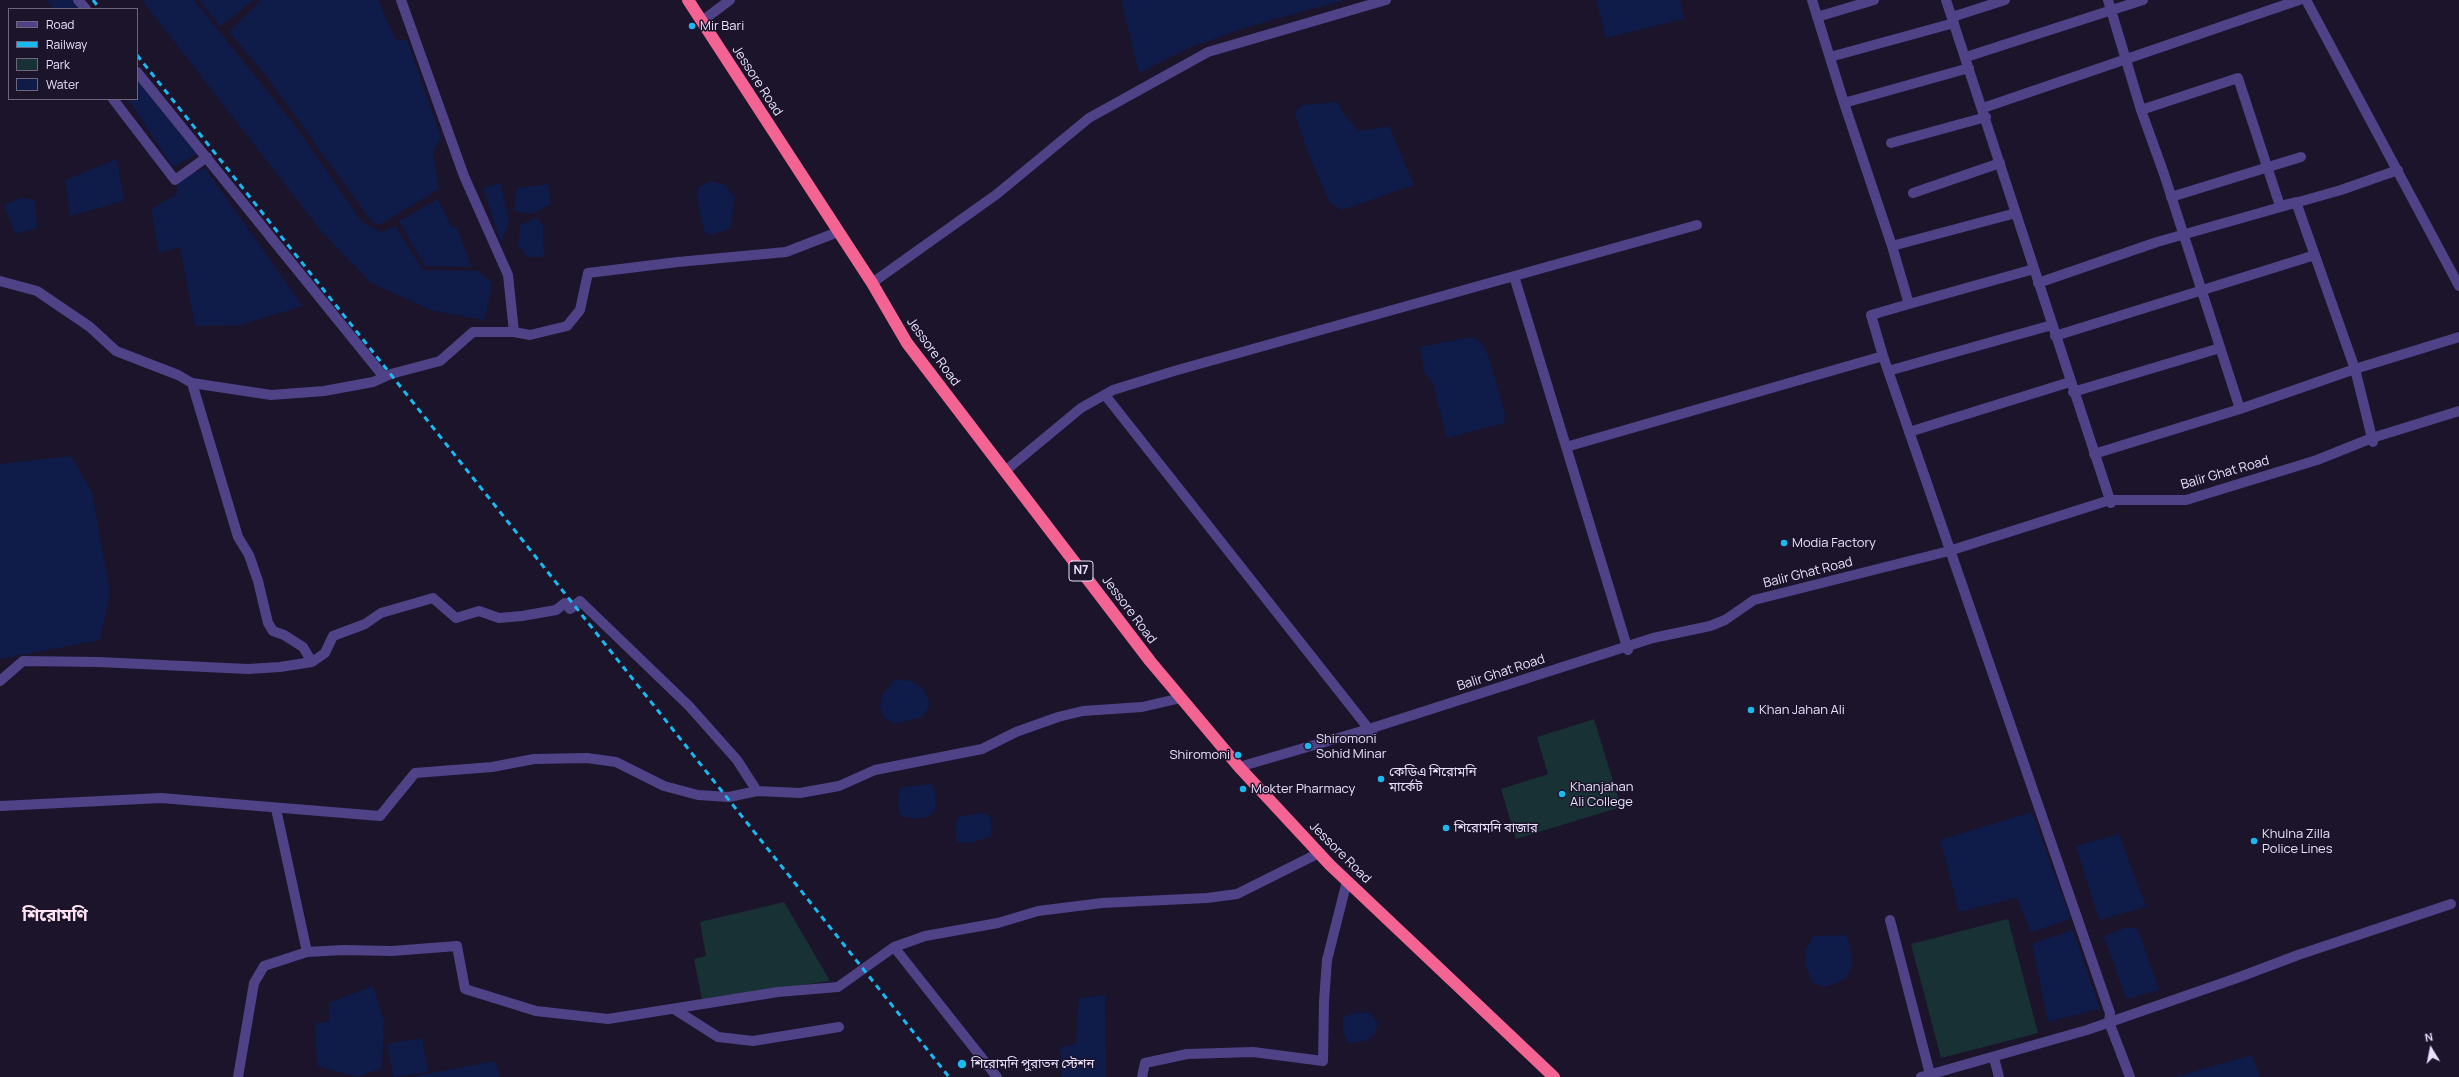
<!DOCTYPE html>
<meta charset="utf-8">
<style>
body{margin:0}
#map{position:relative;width:2459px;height:1077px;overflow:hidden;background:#1b142b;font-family:Manrope,sans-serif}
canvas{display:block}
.legend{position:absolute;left:8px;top:8px;width:130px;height:92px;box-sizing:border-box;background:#1b142b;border:1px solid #6d667f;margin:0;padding:5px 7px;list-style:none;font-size:12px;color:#e8e0fd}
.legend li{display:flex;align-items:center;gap:8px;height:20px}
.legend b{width:20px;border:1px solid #6d667f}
.north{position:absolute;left:2411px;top:1029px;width:40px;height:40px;-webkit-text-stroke:3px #1b142b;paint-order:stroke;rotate:350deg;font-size:11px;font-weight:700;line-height:16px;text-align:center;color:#e8e0fd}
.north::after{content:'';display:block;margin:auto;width:14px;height:18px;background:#e8e0fd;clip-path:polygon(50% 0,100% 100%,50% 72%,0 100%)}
</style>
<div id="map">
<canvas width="2459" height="1077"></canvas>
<ul class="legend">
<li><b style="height:5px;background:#4f4287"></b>Road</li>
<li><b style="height:5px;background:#1ab9ef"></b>Railway</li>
<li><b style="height:11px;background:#173135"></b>Park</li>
<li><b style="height:11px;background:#0f1b49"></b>Water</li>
</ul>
<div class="north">N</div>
</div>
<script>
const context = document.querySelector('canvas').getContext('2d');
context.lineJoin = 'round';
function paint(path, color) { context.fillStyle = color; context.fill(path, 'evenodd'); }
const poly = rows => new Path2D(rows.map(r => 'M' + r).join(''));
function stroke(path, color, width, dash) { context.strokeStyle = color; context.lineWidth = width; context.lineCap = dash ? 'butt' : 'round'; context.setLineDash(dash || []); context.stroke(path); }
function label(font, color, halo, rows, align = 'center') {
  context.font = font + ' Manrope,"Noto Sans Bengali",sans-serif'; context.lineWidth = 3; context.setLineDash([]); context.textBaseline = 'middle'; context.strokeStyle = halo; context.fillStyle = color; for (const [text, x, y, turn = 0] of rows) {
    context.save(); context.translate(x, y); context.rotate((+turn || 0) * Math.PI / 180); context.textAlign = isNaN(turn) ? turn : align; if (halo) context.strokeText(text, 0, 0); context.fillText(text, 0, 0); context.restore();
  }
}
const green = poly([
 [1594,719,1621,807,1516,839,1501,789,1548,774,1537,737],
 [784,902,830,981,702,999,694,959,706,956,700,922],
 [2008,919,2038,1033,1941,1058,1911,944]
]);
const water = poly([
 [47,0,74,0,81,9,54,9],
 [142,0,194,0,297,128,362,222,381,232,395,226,423,270,478,271,492,283,485,320,434,311,371,283,322,232],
 [199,0,254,0,220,26],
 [261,0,378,0,396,40,407,40,441,137,433,152,439,189,379,225,372,222,264,73,229,32],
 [1121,0,1344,0,1251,26,1191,47,1139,73],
 [1596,0,1680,0,1684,19,1606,38],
 [140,79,198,153,173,167,128,99,137,99,137,81],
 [1338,102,1343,113,1359,131,1389,126,1414,185,1342,210,1330,203,1306,148,1295,113,1302,105],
 [117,159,124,201,70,216,65,180],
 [205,168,303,306,239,325,195,326,180,247,159,253,151,209,177,194,178,179],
 [711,181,725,185,735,198,730,229,711,235,704,231,698,205,698,188],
 [501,183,509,222,501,243,483,188],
 [549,184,551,204,532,214,514,211,517,188],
 [21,198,35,200,37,228,15,234,4,205],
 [438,199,452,228,456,226,472,267,425,266,399,221],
 [536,218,543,225,544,257,528,257,518,246,520,225],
 [1471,337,1478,340,1485,348,1490,361,1505,414,1504,423,1447,438,1432,381,1425,374,1420,347],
 [71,456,92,492,110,592,100,640,0,659,0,464],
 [895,679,912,681,924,690,930,704,923,717,894,724,884,717,880,707,882,695],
 [929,784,934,786,936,792,935,811,928,817,914,819,901,816,898,806,899,788],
 [2032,812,2071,919,2031,932,2017,898,1959,912,1940,840],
 [978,813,986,814,991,818,992,836,971,843,957,842,955,827,958,817],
 [2119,834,2146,907,2099,920,2076,846],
 [2127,927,2138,929,2159,990,2126,999,2104,936],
 [2073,930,2100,1009,2048,1022,2032,944],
 [1846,935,1850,945,1852,967,1846,978,1837,983,1823,987,1812,982,1806,966,1806,949,1813,936],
 [373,986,384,1022,382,1068,358,1077,317,1066,315,1023,329,1022,329,1003],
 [1105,995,1106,1077,1062,1077,1060,1047,1076,1044,1079,998],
 [1358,1012,1370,1013,1378,1023,1375,1034,1365,1041,1348,1043,1343,1031,1343,1017],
 [422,1038,428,1072,393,1077,387,1044],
 [2252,1055,2260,1077,2175,1077],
 [495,1061,500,1077,411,1077]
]);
const minor = poly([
 [78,0,86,9],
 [401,0,464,176,508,275,514,332],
 [1812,0,1844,103],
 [1946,0,2111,503],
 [2108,0,2141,110,2164,174,2240,409],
 [2306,0,2459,286],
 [1817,17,1874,0],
 [1952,17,2005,0],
 [702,21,730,0],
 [1830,57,1954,23],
 [1966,57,2143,0],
 [137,72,384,377],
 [113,99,175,180,207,157],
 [1983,108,2299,0],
 [2141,110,2238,78,2280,206,2296,202,2355,369,2373,442],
 [1891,143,1986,117],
 [1913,193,2000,163],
 [2171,197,2301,157],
 [1892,246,2016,213],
 [1514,276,1628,650],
 [0,281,37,291,90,327,116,351,178,375,192,383,271,395,324,391,373,382,391,374,440,361,473,332,514,332,530,335,567,326,580,310,588,273,678,262,786,252,838,232],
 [872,283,997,194,1089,118,1208,52,1386,0],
 [2038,283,2157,242,2341,190,2398,170],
 [1909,304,2034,269],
 [2055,336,2315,255],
 [1883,356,2110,1013,2109,1022,2130,1077],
 [1888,371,2052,325],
 [192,383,238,537,249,555,258,581,268,623,273,631,284,635,303,647,312,662],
 [2073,392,2220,348],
 [1105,395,1372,733],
 [1909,432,2070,382],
 [1566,447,1883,356,1871,315,1909,304,1892,246,1844,103,1969,68],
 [2094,454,2240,409,2355,369,2459,337],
 [1005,471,1081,408,1113,390,1174,371,1697,225],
 [0,681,23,661,98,662,248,669,280,667,312,662,325,653,333,636,365,624,381,613,433,598,456,618,479,611,499,618,522,616,556,610,565,603,570,609,580,601,689,706,737,760,757,791],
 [1239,767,1369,729,1653,638,1710,626,1725,620,1754,600,1949,551,2110,500,2186,500,2317,460,2372,438,2459,411],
 [0,806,161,798,380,816,415,773,492,767,534,759,587,758,616,762,664,786,698,795,729,797,757,791,800,793,839,786,875,770,982,749,1016,732,1058,717,1083,711,1142,707,1181,698],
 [276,809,307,952,343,950,392,951,457,946,465,989,536,1011,608,1019,778,992,838,987,894,947,925,936,998,923,1038,911,1102,903,1207,898,1237,894,1319,853],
 [1890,920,1930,1074],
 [894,947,997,1077],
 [674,1009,718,1037,753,1041,839,1027],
 [1994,1058,1999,1077],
 [238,1077,254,983,264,966,307,952],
 [1142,1077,1145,1063,1187,1054,1253,1052,1323,1061,1324,1001,1327,960,1347,881],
 [1921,1077,2087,1030,2237,978,2298,955,2451,904]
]);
const highway = poly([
 [688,0,872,283,907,343,1150,661,1239,767,1330,865,1554,1077]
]);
const rail = poly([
 [93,0,100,9],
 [137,55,949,1077]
]);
const markers = [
 [692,26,4,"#1ab9ef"],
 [1784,543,4,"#1ab9ef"],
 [1751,710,4,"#1ab9ef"],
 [1308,746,4,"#1ab9ef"],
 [1238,755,4,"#1ab9ef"],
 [1381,779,4,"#1ab9ef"],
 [1243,789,4,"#1ab9ef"],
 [1562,794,4,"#1ab9ef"],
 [1446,828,4,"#1ab9ef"],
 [2254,841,4,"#1ab9ef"],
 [962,1064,5,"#1ab9ef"]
];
const shields = [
 [1081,571,24]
];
const shieldNames = [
 ["N7",1081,571]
];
const poiNames = [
 ["Mir Bari",700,26],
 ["Modia Factory",1792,543],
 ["Khan Jahan Ali",1759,710],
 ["Shiromoni",1316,739],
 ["Sohid Minar",1316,754],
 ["Shiromoni",1230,755,"right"],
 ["কেডিএ শিরোমনি",1389,772],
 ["মার্কেট",1389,787],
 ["Khanjahan",1570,787],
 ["Ali College",1570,802],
 ["Mokter Pharmacy",1251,789],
 ["শিরোমনি বাজার",1454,828],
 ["Khulna Zilla",2262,834],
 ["Police Lines",2262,849],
 ["শিরোমনি পুরাতন স্টেশন",971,1064]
];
const streetNames = [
 ["Jessore Road",757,81,57],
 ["Jessore Road",933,352,54],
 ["Balir Ghat Road",2225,473,-16],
 ["Balir Ghat Road",1808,573,-14],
 ["Jessore Road",1129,610,53],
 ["Balir Ghat Road",1501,673,-18],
 ["Jessore Road",1340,853,45]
];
const districtNames = [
 ["শিরোমণি",55,916]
];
paint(green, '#173135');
paint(water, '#0f1b49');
stroke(minor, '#4f4287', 10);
stroke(highway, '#f46493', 12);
stroke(rail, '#1ab9ef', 3, [6, 5]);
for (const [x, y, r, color] of markers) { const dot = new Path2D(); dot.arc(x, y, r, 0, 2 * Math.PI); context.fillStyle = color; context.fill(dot); stroke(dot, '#1b142b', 1.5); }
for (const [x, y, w] of shields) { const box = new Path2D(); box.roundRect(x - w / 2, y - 10, w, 20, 3); context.fillStyle = '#1b142b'; context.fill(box); stroke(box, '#e8e0fd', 1); }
label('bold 12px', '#e8e0fd', null, shieldNames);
label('13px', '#e8e0fd', '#1b142b', poiNames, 'left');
label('13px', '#e8e0fd', '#1b142b', streetNames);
label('bold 17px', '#fde2ef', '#1b142b', districtNames);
</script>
